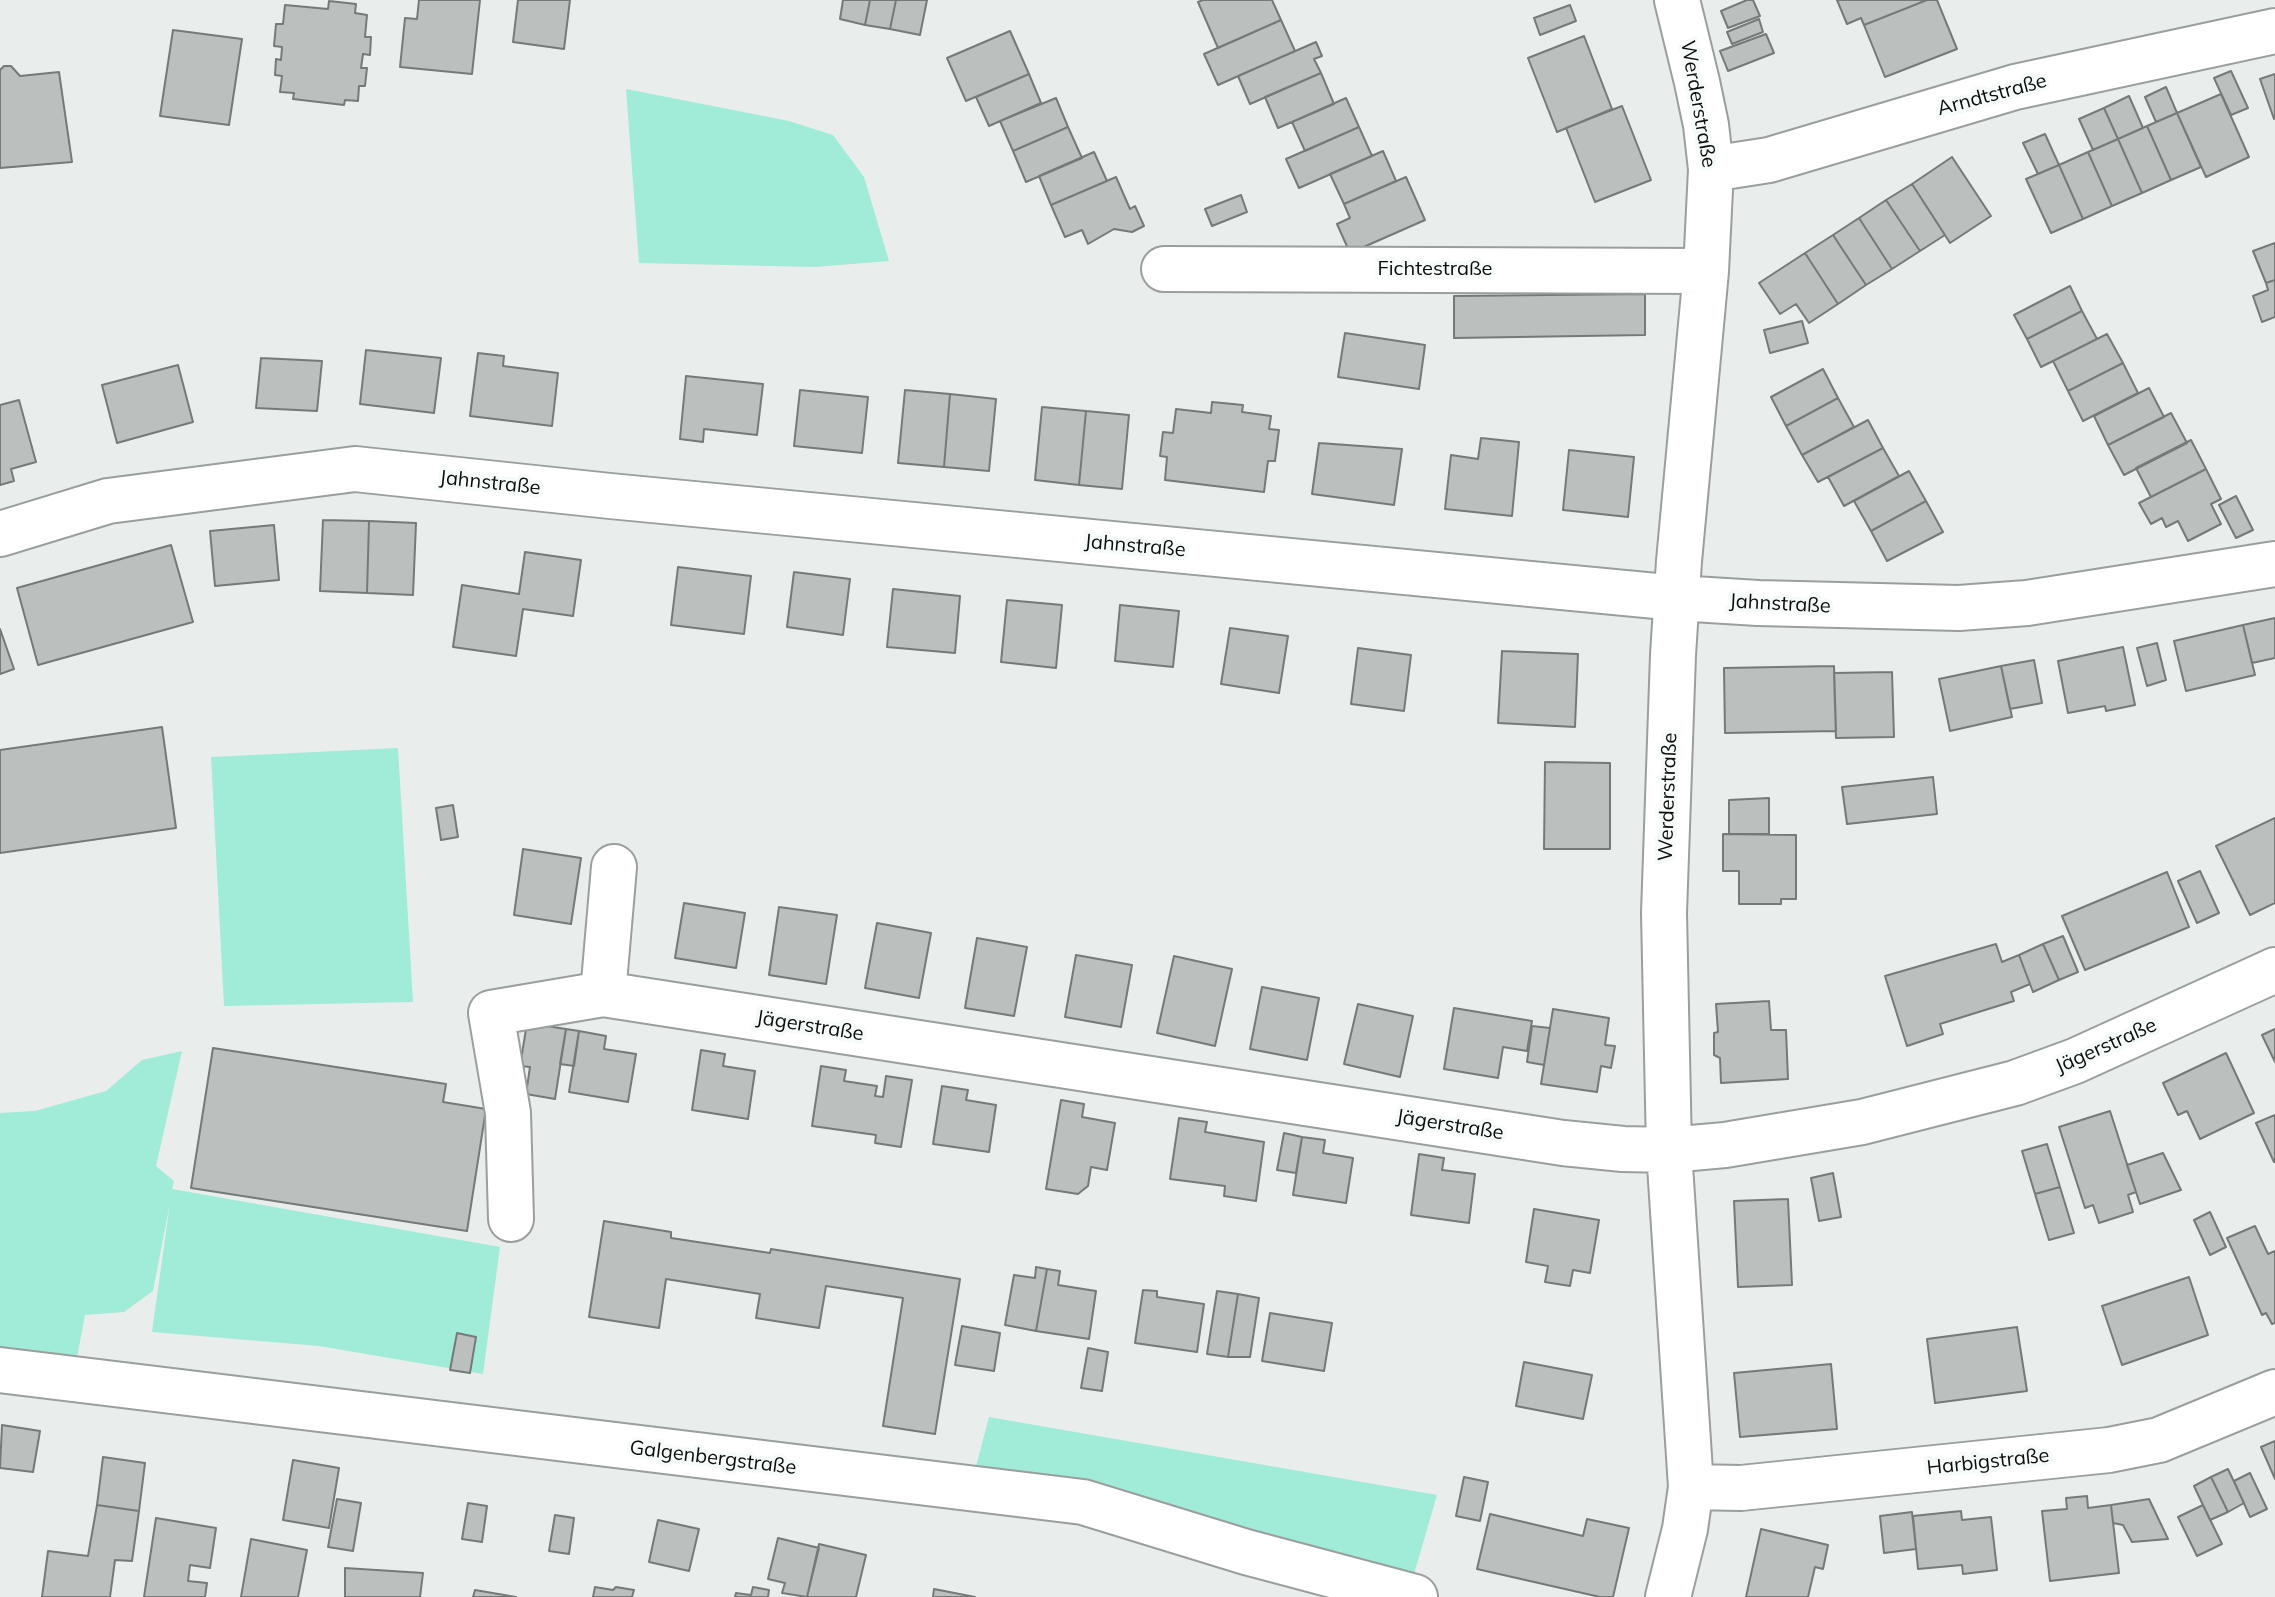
<!DOCTYPE html>
<meta charset="utf-8">
<style>
body{margin:0}
canvas{display:block;background:#e9edec}
</style>
<canvas width="2275" height="1597"></canvas>
<script>
const context = document.querySelector('canvas').getContext('2d');
context.lineJoin = 'round';
function paint(path, color) { context.fillStyle = color; context.fill(path, 'evenodd'); }
const poly = rows => new Path2D(rows.map(r => 'M' + r).join(''));
function stroke(path, color, width, dash) { context.strokeStyle = color; context.lineWidth = width; context.lineCap = dash ? 'butt' : 'round'; context.setLineDash(dash || []); context.stroke(path); }
function label(font, color, halo, rows, align = 'center') {
  context.font = font + ' Mulish,sans-serif'; context.lineWidth = 8; context.setLineDash([]); context.textBaseline = 'middle'; context.strokeStyle = halo; context.fillStyle = color; for (const [text, x, y, turn = 0] of rows) {
    context.save(); context.translate(x, y); context.rotate((+turn || 0) * Math.PI / 180); context.textAlign = isNaN(turn) ? turn : align; if (halo) context.strokeText(text, 0, 0); context.fillText(text, 0, 0); context.restore();
  }
}
const green = poly([
 [626,89,789,121,833,135,864,177,889,261,815,267,639,263],
 [398,748,413,1002,224,1006,211,757],
 [182,1051,156,1166,174,1181,172,1189,500,1247,483,1374,319,1346,152,1332,170,1203,153,1291,124,1312,85,1315,73,1379,0,1370,0,1113,35,1111,106,1091,142,1060],
 [989,1417,1437,1495,1408,1595,970,1489]
]);
const building = poly([
 [419,0,480,0,472,74,400,67,405,18,417,19,419,0],
 [518,0,570,0,564,49,513,42,518,0],
 [870,0,896,0,890,29,865,25,870,0],
 [870,0,865,25,840,19,843,0,870,0],
 [896,0,927,0,920,35,890,29,896,0],
 [1203,0,1272,0,1281,20,1218,48,1198,2,1203,0],
 [1747,0,1753,0,1760,16,1728,28,1721,11,1747,0],
 [1837,0,1927,0,1864,25,1861,18,1847,24,1837,0],
 [1927,0,1937,0,1957,49,1885,77,1864,25,1927,0],
 [329,1,356,4,355,13,367,15,365,37,371,37,370,55,363,54,361,68,367,68,365,86,359,86,358,101,345,100,344,105,293,99,294,93,280,92,282,76,275,75,276,59,281,60,282,47,274,46,276,24,283,24,285,5,328,9,329,1],
 [1570,5,1576,21,1540,35,1534,18,1570,5],
 [1759,19,1763,32,1732,44,1727,32,1759,19],
 [1281,20,1295,51,1218,85,1204,54,1281,20],
 [173,30,242,39,229,125,160,116,173,30],
 [1010,31,1029,74,966,101,947,58,1010,31],
 [1766,34,1774,53,1728,71,1720,51,1766,34],
 [1584,36,1612,109,1557,132,1528,58,1584,36],
 [1316,42,1322,56,1314,59,1321,73,1250,104,1238,76,1316,42],
 [4,66,11,66,20,76,59,72,72,162,0,168,0,70,4,66],
 [2231,71,2248,108,2231,115,2214,78,2231,71],
 [1321,73,1334,104,1278,128,1265,97,1321,73],
 [1029,74,1041,103,989,126,976,97,1029,74],
 [2275,74,2275,118,2274,119,2260,79,2275,74],
 [2166,87,2177,113,2156,122,2145,97,2166,87],
 [2221,94,2249,157,2206,177,2177,113,2221,94],
 [2129,96,2143,128,2118,139,2104,108,2129,96],
 [1056,98,1068,127,1013,151,1000,121,1056,98],
 [1346,98,1359,127,1305,151,1292,122,1346,98],
 [1622,106,1651,180,1595,202,1566,128,1622,106],
 [2104,108,2118,139,2093,150,2079,119,2104,108],
 [2177,113,2201,167,2171,180,2147,126,2177,113],
 [2147,126,2171,180,2142,193,2118,139,2147,126],
 [1068,127,1082,158,1026,182,1013,151,1068,127],
 [1359,127,1372,156,1299,188,1286,159,1359,127],
 [2045,134,2059,165,2038,174,2023,143,2045,134],
 [2118,139,2142,193,2112,206,2088,152,2118,139],
 [1383,151,1396,181,1344,204,1330,174,1383,151],
 [1094,152,1107,181,1051,205,1039,176,1094,152],
 [2088,152,2112,206,2083,219,2059,165,2088,152],
 [1952,157,1991,216,1950,243,1912,184,1952,157],
 [2059,165,2083,219,2051,233,2026,179,2059,165],
 [1116,177,1130,209,1135,206,1144,226,1132,232,1114,229,1088,244,1082,230,1065,237,1051,205,1116,177],
 [1406,177,1425,220,1350,253,1337,224,1350,218,1344,204,1406,177],
 [1912,184,1945,235,1920,251,1886,200,1912,184],
 [1241,195,1247,212,1212,226,1205,209,1241,195],
 [1886,200,1920,251,1892,269,1859,218,1886,200],
 [1859,218,1892,269,1866,285,1833,235,1859,218],
 [1833,235,1866,285,1838,304,1805,253,1833,235],
 [2275,243,2275,280,2266,283,2253,251,2275,243],
 [1805,253,1838,304,1809,323,1796,304,1780,314,1759,283,1805,253],
 [2275,280,2275,317,2262,322,2253,296,2268,290,2266,283,2275,280],
 [2070,286,2082,311,2027,339,2014,315,2070,286],
 [1645,294,1645,335,1454,338,1454,296,1645,294],
 [2082,311,2097,339,2041,367,2027,339,2082,311],
 [1802,321,1808,343,1770,353,1764,330,1802,321],
 [1345,333,1425,345,1419,389,1338,377,1345,333],
 [2107,334,2123,363,2068,391,2053,361,2107,334],
 [366,350,441,358,434,413,360,404,366,350],
 [478,353,504,356,503,366,558,373,552,426,470,416,478,353],
 [261,358,322,361,317,411,256,408,261,358],
 [2123,363,2138,393,2083,421,2068,391,2123,363],
 [178,365,193,422,117,443,102,385,178,365],
 [1823,369,1838,398,1786,426,1771,397,1823,369],
 [686,376,763,384,757,435,704,429,703,442,680,439,686,376],
 [2149,388,2164,417,2108,445,2094,416,2149,388],
 [800,390,868,397,862,453,794,446,800,390],
 [905,390,950,394,944,467,898,463,905,390],
 [950,394,996,399,989,471,944,467,950,394],
 [1838,398,1854,427,1802,455,1786,426,1838,398],
 [19,400,36,462,11,469,14,481,0,485,0,405,19,400],
 [1212,402,1243,405,1242,412,1271,416,1269,429,1279,430,1275,461,1268,461,1264,492,1165,480,1167,457,1160,456,1163,432,1173,433,1176,409,1211,413,1212,402],
 [1042,407,1086,411,1079,485,1035,480,1042,407],
 [1086,411,1129,415,1122,489,1079,485,1086,411],
 [2171,413,2187,443,2124,475,2108,445,2171,413],
 [1868,420,1883,448,1818,482,1802,455,1868,420],
 [1481,438,1519,442,1512,516,1445,509,1451,455,1478,459,1481,438],
 [2191,440,2206,469,2151,497,2136,468,2191,440],
 [1319,443,1402,449,1394,505,1312,494,1319,443],
 [1883,448,1899,476,1844,506,1828,477,1883,448],
 [1569,450,1634,457,1628,517,1563,510,1569,450],
 [2206,469,2221,499,2211,504,2221,524,2188,541,2178,521,2166,527,2162,518,2151,524,2139,503,2206,469],
 [1909,471,1926,501,1871,531,1854,501,1909,471],
 [2236,496,2253,530,2236,538,2219,505,2236,496],
 [1926,501,1943,532,1887,561,1871,531,1926,501],
 [323,520,369,521,367,593,320,591,323,520],
 [369,521,416,523,413,595,367,593,369,521],
 [274,525,279,580,215,586,210,531,274,525],
 [171,545,193,622,38,665,17,588,171,545],
 [525,552,581,560,573,616,523,609,516,656,453,647,462,585,519,594,525,552],
 [678,567,751,576,744,634,671,625,678,567],
 [794,572,850,579,843,635,787,627,794,572],
 [893,589,960,596,955,653,887,647,893,589],
 [1007,600,1062,605,1056,668,1001,662,1007,600],
 [1120,605,1179,611,1173,667,1115,661,1120,605],
 [2275,618,2275,658,2252,663,2243,625,2275,618],
 [2243,625,2255,675,2186,691,2174,641,2243,625],
 [1230,628,1288,636,1279,693,1221,684,1230,628],
 [0,629,14,669,0,674,0,629],
 [2157,643,2166,680,2147,686,2137,648,2157,643],
 [2123,647,2135,705,2106,711,2105,706,2068,713,2058,661,2123,647],
 [1358,648,1411,655,1404,711,1351,704,1358,648],
 [1502,651,1578,654,1575,727,1498,723,1502,651],
 [2034,660,2042,703,2010,709,2001,666,2034,660],
 [1834,666,1836,731,1725,733,1724,668,1834,666],
 [2001,666,2012,717,1950,731,1939,679,2001,666],
 [1892,672,1894,737,1836,738,1834,673,1892,672],
 [162,727,176,828,0,853,0,750,162,727],
 [1545,762,1610,763,1610,849,1544,849,1545,762],
 [1933,777,1937,814,1847,824,1842,787,1933,777],
 [1769,798,1769,834,1729,834,1729,800,1769,798],
 [453,805,458,837,441,840,436,808,453,805],
 [2275,818,2275,903,2250,915,2216,846,2275,818],
 [1723,834,1796,835,1796,899,1781,899,1781,904,1739,904,1739,871,1723,871,1723,834],
 [523,849,581,858,571,924,514,915,523,849],
 [2200,871,2219,913,2197,923,2178,881,2200,871],
 [2167,872,2189,927,2085,970,2062,916,2167,872],
 [684,903,745,913,736,968,675,958,684,903],
 [779,907,837,915,826,984,769,975,779,907],
 [877,923,931,933,919,998,865,988,877,923],
 [2063,936,2078,972,2059,980,2043,944,2063,936],
 [977,938,1027,947,1014,1016,965,1008,977,938],
 [1996,944,2002,962,2019,955,2030,984,2011,992,2014,1001,1940,1024,1943,1034,1907,1046,1885,976,1996,944],
 [2043,944,2059,980,2033,992,2019,955,2043,944],
 [1076,955,1132,965,1121,1027,1065,1017,1076,955],
 [1174,956,1232,969,1215,1046,1157,1033,1174,956],
 [1262,987,1319,998,1307,1060,1250,1049,1262,987],
 [1769,1001,1771,1030,1786,1030,1788,1079,1721,1083,1720,1058,1714,1055,1714,1033,1718,1032,1716,1004,1769,1001],
 [1358,1004,1413,1016,1400,1077,1344,1064,1358,1004],
 [1454,1008,1532,1021,1527,1051,1503,1047,1498,1078,1444,1069,1454,1008],
 [1553,1009,1609,1018,1605,1045,1615,1046,1611,1068,1601,1066,1597,1092,1541,1084,1553,1009],
 [527,1023,566,1029,555,1099,526,1094,530,1067,520,1066,527,1023],
 [1532,1026,1550,1028,1544,1065,1527,1062,1532,1026],
 [566,1029,579,1031,574,1066,560,1064,566,1029],
 [2275,1029,2275,1062,2262,1035,2275,1029],
 [579,1031,606,1036,604,1049,636,1054,628,1102,569,1092,579,1031],
 [213,1048,446,1084,443,1102,486,1109,467,1231,191,1188,213,1048],
 [701,1050,725,1054,723,1066,755,1071,748,1119,692,1110,701,1050],
 [2226,1053,2254,1113,2200,1139,2187,1111,2178,1115,2163,1083,2226,1053],
 [821,1066,846,1070,844,1081,877,1086,875,1096,883,1097,886,1076,912,1080,901,1147,875,1143,876,1135,812,1126,821,1066],
 [942,1086,968,1090,966,1100,996,1105,989,1152,933,1144,942,1086],
 [1061,1100,1084,1104,1082,1117,1115,1123,1107,1170,1091,1167,1088,1186,1078,1194,1046,1189,1061,1100],
 [2110,1111,2136,1192,2128,1195,2133,1212,2099,1223,2093,1205,2085,1208,2059,1127,2110,1111],
 [2275,1115,2275,1161,2274,1162,2256,1123,2275,1115],
 [1179,1118,1207,1122,1205,1132,1264,1142,1256,1201,1224,1196,1225,1186,1170,1179,1179,1118],
 [1284,1133,1302,1137,1296,1173,1277,1170,1284,1133],
 [1302,1137,1325,1140,1323,1153,1353,1158,1346,1203,1293,1195,1302,1137],
 [2047,1144,2060,1187,2035,1194,2022,1151,2047,1144],
 [2163,1153,2181,1190,2140,1204,2127,1165,2163,1153],
 [1419,1154,1444,1158,1442,1170,1475,1174,1469,1223,1411,1215,1419,1154],
 [1833,1173,1841,1217,1819,1221,1811,1178,1833,1173],
 [2060,1187,2074,1233,2049,1240,2035,1194,2060,1187],
 [1788,1199,1792,1285,1738,1287,1734,1201,1788,1199],
 [1534,1209,1599,1220,1590,1273,1573,1270,1570,1286,1545,1282,1548,1266,1526,1262,1534,1209],
 [2210,1212,2226,1247,2210,1255,2194,1220,2210,1212],
 [604,1221,671,1232,671,1238,770,1253,771,1249,960,1279,935,1434,883,1426,903,1298,826,1286,819,1328,756,1318,760,1294,666,1279,659,1328,589,1317,604,1221],
 [2255,1226,2268,1254,2275,1251,2275,1323,2272,1324,2266,1313,2262,1315,2227,1238,2255,1226],
 [1036,1267,1047,1269,1036,1331,1005,1325,1014,1275,1035,1278,1036,1267],
 [1047,1269,1060,1271,1058,1285,1096,1291,1089,1339,1036,1331,1047,1269],
 [2189,1277,2208,1335,2122,1365,2102,1306,2189,1277],
 [1143,1290,1157,1291,1157,1297,1204,1304,1197,1352,1135,1343,1143,1290],
 [1217,1291,1238,1294,1228,1357,1207,1354,1217,1291],
 [1238,1294,1259,1298,1250,1357,1228,1357,1238,1294],
 [1270,1313,1332,1323,1324,1371,1262,1361,1270,1313],
 [962,1326,1000,1333,994,1371,955,1365,962,1326],
 [2017,1327,2027,1391,1935,1403,1927,1339,2017,1327],
 [457,1333,476,1337,470,1373,450,1370,457,1333],
 [1088,1348,1108,1352,1102,1391,1081,1388,1088,1348],
 [1524,1362,1592,1375,1583,1419,1516,1406,1524,1362],
 [1831,1364,1837,1429,1740,1437,1734,1373,1831,1364],
 [2,1425,40,1431,33,1472,0,1468,2,1425],
 [2275,1441,2275,1479,2261,1447,2275,1441],
 [103,1457,145,1463,139,1511,97,1505,103,1457],
 [293,1460,339,1468,329,1528,283,1520,293,1460],
 [2228,1469,2244,1503,2228,1512,2211,1477,2228,1469],
 [2250,1473,2267,1509,2250,1517,2234,1481,2250,1473],
 [1464,1477,1488,1482,1480,1521,1456,1516,1464,1477],
 [2211,1477,2228,1512,2210,1520,2194,1486,2211,1477],
 [2087,1496,2088,1508,2111,1505,2119,1573,2050,1581,2042,1511,2067,1509,2066,1498,2087,1496],
 [337,1499,361,1503,353,1551,328,1547,337,1499],
 [2149,1499,2168,1539,2132,1542,2123,1525,2113,1523,2111,1505,2149,1499],
 [468,1503,487,1506,482,1542,462,1539,468,1503],
 [97,1505,139,1511,132,1561,115,1560,110,1597,42,1597,48,1551,88,1556,97,1505],
 [2203,1505,2222,1544,2197,1556,2178,1517,2203,1505],
 [1961,1511,1962,1520,1991,1517,1997,1570,1963,1574,1962,1565,1918,1569,1913,1516,1961,1511],
 [1912,1512,1916,1549,1884,1553,1880,1516,1912,1512],
 [1490,1514,1583,1536,1587,1519,1629,1528,1613,1597,1600,1597,1477,1569,1490,1514],
 [555,1515,574,1518,569,1554,549,1551,555,1515],
 [156,1518,216,1528,210,1568,190,1565,188,1581,207,1583,205,1597,144,1597,156,1518],
 [658,1520,699,1529,689,1571,649,1562,658,1520],
 [1761,1529,1828,1545,1823,1569,1815,1567,1808,1597,1746,1597,1761,1529],
 [778,1538,819,1548,807,1597,782,1593,785,1583,768,1579,778,1538],
 [251,1539,307,1550,298,1597,241,1597,251,1539],
 [819,1544,866,1555,856,1597,807,1597,819,1544],
 [345,1568,423,1573,420,1597,345,1597,345,1568],
 [595,1587,613,1590,616,1587,634,1590,632,1597,593,1597,595,1587],
 [753,1587,769,1590,768,1597,735,1597,736,1593,751,1595,753,1587],
 [934,1589,975,1597,933,1597,934,1589],
 [475,1590,516,1597,473,1597,475,1590]
]);
const minor = poly([
 [1711,169,1769,160,2015,87,2275,31],
 [1164,269,1706,271],
 [0,534,108,501,355,469,610,496,1677,598,1758,603,1959,608,2027,603,2275,564],
 [603,994,614,867],
 [511,1219,508,1113,491,1013,603,994,1563,1143,1623,1149,1669,1150,1725,1145,1862,1122,2015,1083,2075,1061,2275,970],
 [0,1370,1083,1502,1246,1552,1415,1597],
 [1691,1487,1741,1488,2109,1450,2159,1440,2275,1392],
 [1668,1597,1685,1529,1691,1487,1669,1150,1664,913,1673,655,1679,561,1706,271,1711,169,1706,125,1697,82,1677,0]
]);
const streetNames = [
 ["Arndtstraße",1992,95,-15],
 ["Werderstraße",1698,104,80],
 ["Fichtestraße",1435,269],
 ["Jahnstraße",490,483,6],
 ["Jahnstraße",1135,546,5],
 ["Jahnstraße",1780,604,3],
 ["Werderstraße",1668,797,-88],
 ["Jägerstraße",810,1026,9],
 ["Jägerstraße",2106,1046,-24],
 ["Jägerstraße",1450,1125,9],
 ["Galgenbergstraße",713,1458,7],
 ["Harbigstraße",1988,1462,-6]
];
paint(green, '#a1ecd8');
paint(building, '#bbbfbe');
stroke(building, '#757a78', 2);
stroke(minor, '#9a9f9d', 48);
stroke(minor, '#fff', 44);
label('20px', '#0a0c0b', '#f6fbf9', streetNames);
</script>
